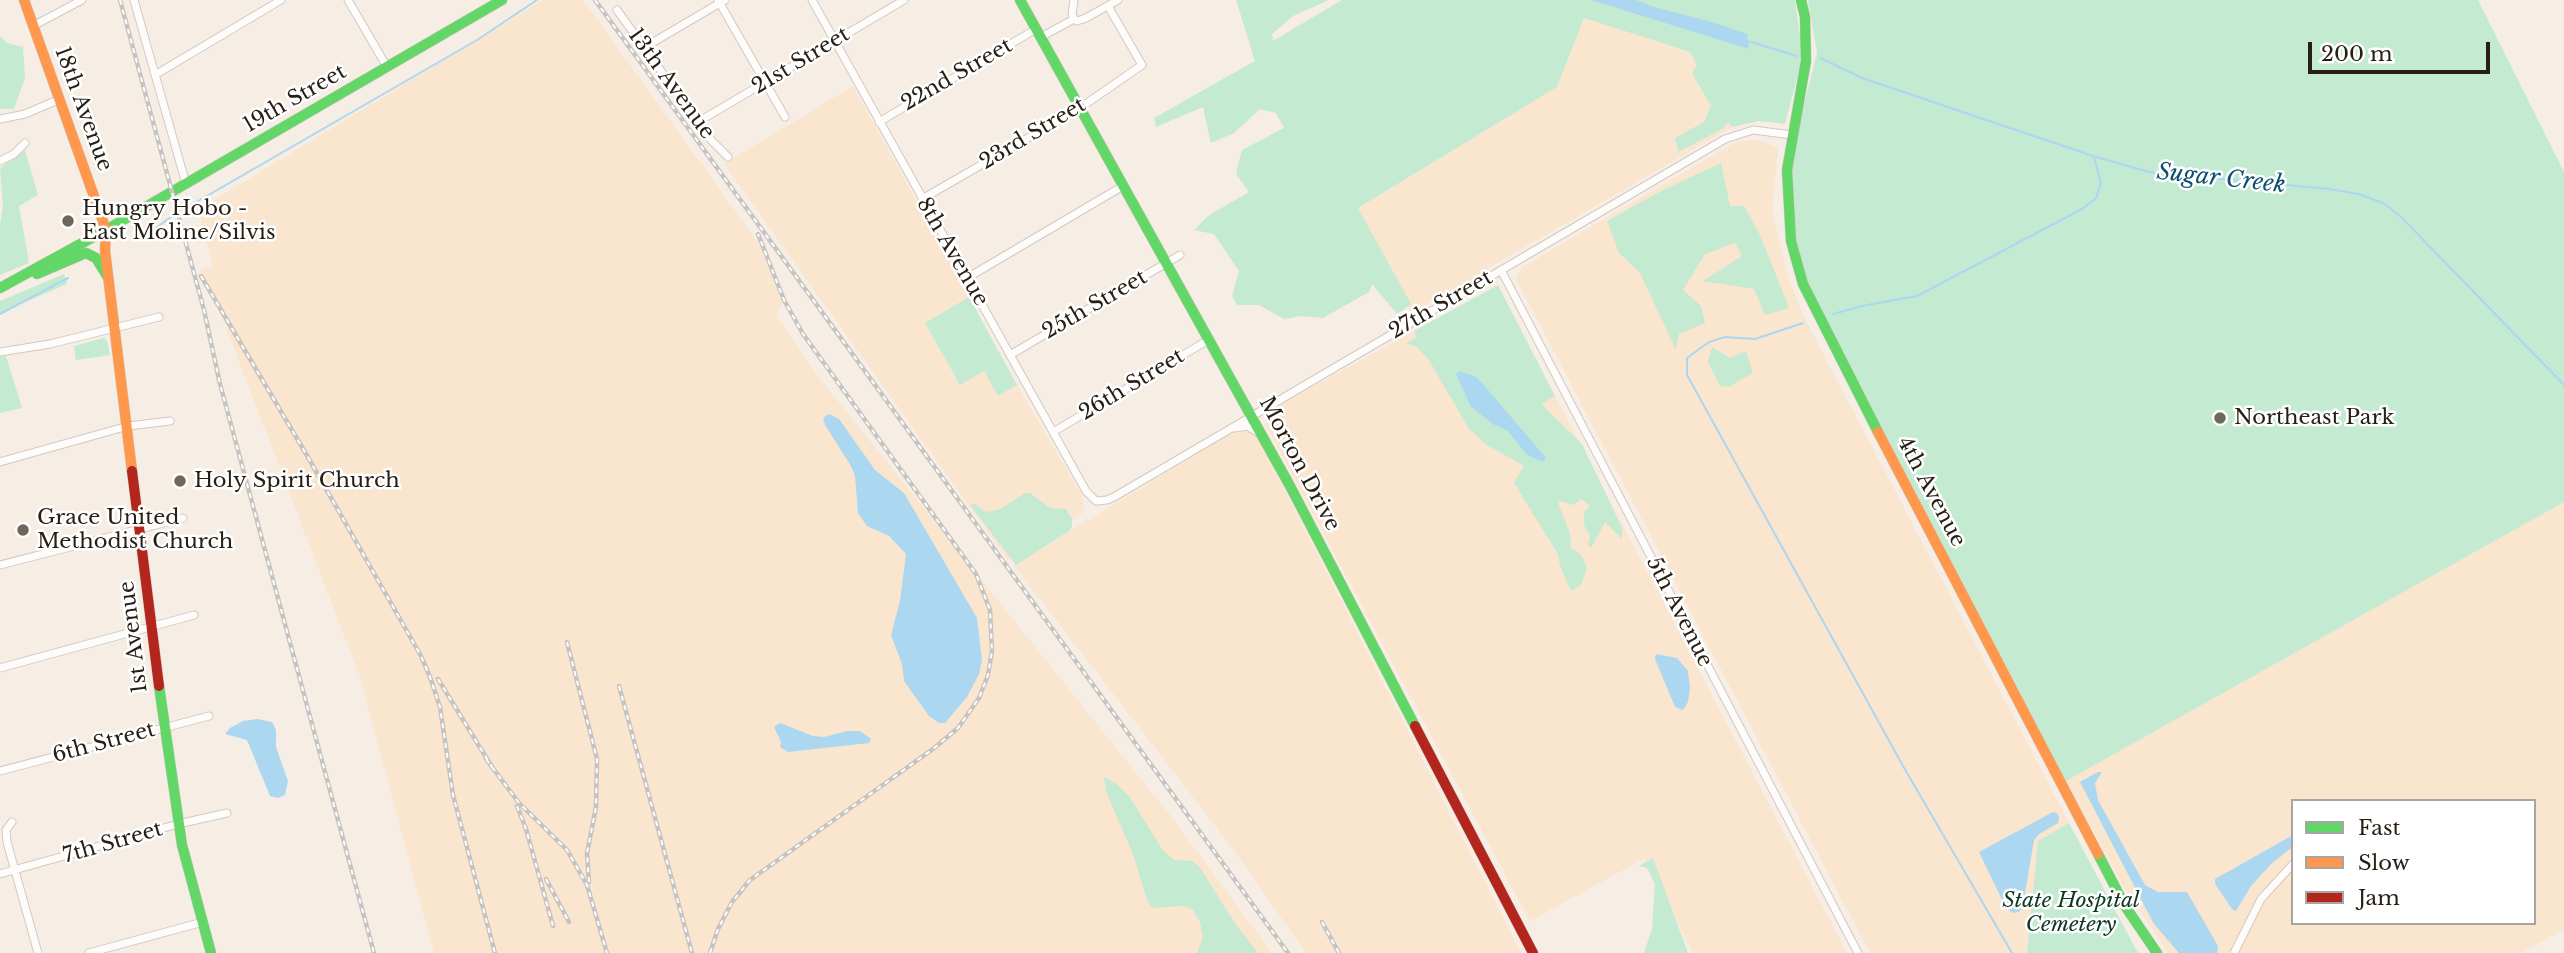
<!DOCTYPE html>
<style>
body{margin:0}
#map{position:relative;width:2564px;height:953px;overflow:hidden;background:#f6ede4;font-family:"Libre Baskerville",serif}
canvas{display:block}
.legend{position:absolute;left:2291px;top:799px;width:245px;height:126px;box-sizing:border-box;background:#fff;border:2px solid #a9a5a1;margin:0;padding:9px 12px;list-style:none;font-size:21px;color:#271e14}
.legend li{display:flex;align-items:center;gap:14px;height:35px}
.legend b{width:35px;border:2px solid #a9a5a1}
.scale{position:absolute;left:2308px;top:42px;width:182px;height:32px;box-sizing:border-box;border:4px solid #271e14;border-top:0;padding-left:9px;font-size:21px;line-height:24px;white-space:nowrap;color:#271e14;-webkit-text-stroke:5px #fff;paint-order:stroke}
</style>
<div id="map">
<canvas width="2564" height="953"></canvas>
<ul class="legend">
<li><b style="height:9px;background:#63d668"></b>Fast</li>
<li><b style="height:9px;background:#ff974d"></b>Slow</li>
<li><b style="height:9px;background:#b3261e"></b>Jam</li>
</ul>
<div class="scale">200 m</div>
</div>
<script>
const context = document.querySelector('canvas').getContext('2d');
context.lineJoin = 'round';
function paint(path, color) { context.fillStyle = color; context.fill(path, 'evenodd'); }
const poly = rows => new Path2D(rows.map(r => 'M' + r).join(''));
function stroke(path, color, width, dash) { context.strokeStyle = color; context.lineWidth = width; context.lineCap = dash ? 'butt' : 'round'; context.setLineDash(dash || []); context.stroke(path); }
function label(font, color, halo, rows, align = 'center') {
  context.font = font + ' "Libre Baskerville",serif'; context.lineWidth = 5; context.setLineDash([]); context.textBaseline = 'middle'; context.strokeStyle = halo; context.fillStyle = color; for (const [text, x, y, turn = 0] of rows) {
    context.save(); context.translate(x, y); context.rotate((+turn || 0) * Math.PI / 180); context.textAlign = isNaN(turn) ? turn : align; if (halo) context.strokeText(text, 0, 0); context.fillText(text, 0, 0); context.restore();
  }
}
const built = poly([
 [543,0,583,0,759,244,783,303,776,316,820,379,1170,815,1272,953,434,953,360,677,224,322,201,270,213,266,198,210],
 [1584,18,1690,52,1732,127,1411,313,1352,212,1557,87],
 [853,86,969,297,926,324,960,385,984,371,998,396,1017,385,1082,496,1084,512,1008,560,724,164],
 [1758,140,1778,148,1772,210,1788,277,1806,321,2069,823,2038,841,2027,953,1870,953,1516,279,1522,267,1736,142],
 [1414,331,1482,437,1555,396,1847,953,1693,953,1645,858,1530,921,1266,425,1270,411],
 [1243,431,1251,433,1259,440,1521,953,1306,953,1230,845,1014,565,1227,436],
 [2564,502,2564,929,2521,953,2169,953,2125,889,2066,781],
 [2293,801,2534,801,2534,923,2293,923]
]);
const green = poly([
 [1236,0,1329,0,1293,16,1272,34,1273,41,1342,0,1795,0,1801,45,1800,67,1785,124,1759,121,1732,127,1728,122,1724,128,1678,152,1675,138,1704,122,1711,106,1692,73,1697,65,1690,52,1584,18,1557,87,1358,208,1411,304,1397,314,1372,284,1369,292,1323,318,1301,316,1284,319,1259,305,1237,305,1232,296,1239,271,1214,234,1194,230,1208,216,1249,192,1236,174,1242,150,1284,128,1276,113,1260,109,1234,133,1211,143,1203,107,1156,127,1154,118,1255,61],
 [1808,0,2478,0,2564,172,2564,502,2066,781,1808,286,1799,255,1792,218,1791,176,1794,144,1817,53],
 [0,36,7,43,23,47,25,78,14,109,0,109],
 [25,150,38,195,19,206,29,263,0,275,0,224,3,206,0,168],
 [1721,163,1730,206,1744,206,1760,235,1789,308,1765,315,1754,289,1703,281,1742,256,1735,243,1705,254,1683,290,1701,306,1705,323,1679,334,1676,350,1640,273,1619,253,1607,221,1661,191],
 [64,274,67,284,0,313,0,301],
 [1498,285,1555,396,1541,404,1582,444,1622,528,1622,539,1605,522,1591,548,1588,544,1590,536,1584,525,1584,512,1590,506,1581,499,1574,505,1557,500,1571,536,1570,547,1581,555,1587,568,1581,585,1571,591,1560,566,1558,554,1514,483,1524,466,1487,445,1469,429,1429,360,1417,347,1406,343,1417,337,1414,331],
 [969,297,1017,385,998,396,984,371,960,385,925,323],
 [104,338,107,341,110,355,76,360,74,346],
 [1712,347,1730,358,1746,351,1753,373,1729,387,1720,386,1708,362],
 [6,356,22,408,0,413,0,357],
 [1025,493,1030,493,1050,508,1066,509,1072,519,1072,527,1069,531,1016,565,970,505,975,504,986,512,1001,509],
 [1104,777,1115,783,1129,796,1162,849,1174,860,1193,861,1201,869,1236,925,1258,953,1197,953,1203,937,1200,922,1193,910,1184,906,1152,908,1147,900,1133,854,1107,794],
 [2069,823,2124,927,2138,953,2027,953,2038,841],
 [1653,858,1688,953,1644,953,1652,929,1655,884,1647,868,1639,866]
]);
const water = poly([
 [1591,0,1636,0,1657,8,1712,22,1747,34,1749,49],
 [1460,371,1476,377,1483,384,1546,458,1543,462,1527,455,1508,431,1493,424,1471,407,1456,374],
 [829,414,839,419,875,470,904,493,977,618,982,660,979,674,967,697,945,723,939,723,929,716,904,681,902,664,891,635,900,601,906,554,889,536,867,526,858,513,855,476,851,466,825,425,823,418],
 [1656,654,1677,658,1688,671,1690,688,1688,702,1683,710,1675,707,1655,659],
 [257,719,272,722,276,730,276,747,288,781,285,795,278,798,270,796,247,740,225,734,230,728,243,721],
 [780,723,813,736,824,737,847,731,860,731,871,739,869,743,788,752,780,747,781,742,774,727],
 [2098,772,2102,772,2095,783,2098,800,2145,885,2158,892,2187,892,2218,946,2217,953,2179,953,2154,924,2080,782],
 [2053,812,2057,813,2059,817,2058,823,2039,834,2034,840,2023,905,2019,912,2013,913,2006,908,1979,852],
 [2293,835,2293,847,2273,862,2251,886,2236,911,2232,909,2215,884,2215,879]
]);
const stream = poly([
 [1748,41,1797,56],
 [1820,58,1862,78,2093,156,2149,172,2329,189,2359,194,2383,203,2401,217,2564,385],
 [186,208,477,40,537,0],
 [153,230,171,217],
 [0,314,68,278],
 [1833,314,1862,306,1917,296,2082,209,2096,198,2101,183,2094,157],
 [1803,323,1755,339,1725,337,1709,342,1687,358,1687,375,1903,766,2012,953]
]);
const street = poly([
 [134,0,186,184],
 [348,0,387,67],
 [718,0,785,117],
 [812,0,1086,491,1096,501,1107,500,1114,497,1725,139,1753,130,1792,135],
 [1074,0,1072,14,1074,19],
 [617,10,711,140,728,157],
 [33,26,82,0],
 [1041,37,1074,19,1077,21,1086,18,1118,0],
 [645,47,725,0],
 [155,75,281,0],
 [0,119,25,114,60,99],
 [698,122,904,0],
 [879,122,1036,29],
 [0,161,14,154,25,143],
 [922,199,1080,108,1142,65,1108,6],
 [1501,270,1858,953],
 [967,278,1123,186],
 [0,352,50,344,159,317],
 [1010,355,1180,255],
 [1235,428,1247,426,1259,433],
 [1053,432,1210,339],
 [0,462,128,426,170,421],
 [0,565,183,518],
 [0,668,194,615],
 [0,771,209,716],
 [12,822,6,830,7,842,38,953],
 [0,874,178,824,227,813],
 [89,953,203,922],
 [2234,953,2261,899,2293,864]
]);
const fast = poly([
 [1020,0,1290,486,1415,726],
 [1801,0,1805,17,1806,61,1787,170,1791,241,1803,284,1878,432],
 [106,230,502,0],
 [37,274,86,253,96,258,107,276],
 [0,288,106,230],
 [159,686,182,845,211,953],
 [2098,854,2125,906,2157,953]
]);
const slow = poly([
 [24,0,106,230,105,251,132,471],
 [1878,432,2098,854]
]);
const jam = poly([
 [132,471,159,686],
 [1415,726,1533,953]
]);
const rail = poly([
 [120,0,204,310,220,384,374,953],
 [595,0,1288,953],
 [201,276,309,459,421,656,430,677,440,707,453,795,495,953],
 [567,642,597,759,596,807,587,853,589,882],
 [438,679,492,767],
 [619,686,692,953],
 [486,759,519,803,567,850,587,885,607,953],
 [517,806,526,829,553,926],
 [546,879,569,922],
 [1322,922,1339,953],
 [710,953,718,929,732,902,750,880,933,749,958,728,979,698,988,675,992,651,990,610,976,574,803,334,784,300,758,234]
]);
const markers = [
 [68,221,7,"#6f665d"],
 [2220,418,7,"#6f665d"],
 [180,481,7,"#6f665d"],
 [23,530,7,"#6f665d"]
];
const streetNames = [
 ["21st Street",801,61,-31],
 ["22nd Street",957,75,-30],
 ["13th Avenue",671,84,54],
 ["19th Street",295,99,-30],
 ["18th Avenue",83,109,70],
 ["23rd Street",1033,134,-31],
 ["8th Avenue",952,252,60],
 ["25th Street",1095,305,-30],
 ["27th Street",1441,305,-30],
 ["26th Street",1132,385,-31],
 ["Morton Drive",1299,464,62],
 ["4th Avenue",1931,492,62],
 ["5th Avenue",1679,612,63],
 ["1st Avenue",134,637,-97],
 ["6th Street",104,743,-15],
 ["7th Street",113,843,-16]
];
const poiNames = [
 ["Hungry Hobo -",82,209],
 ["East Moline/Silvis",82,233],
 ["Northeast Park",2234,418],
 ["Holy Spirit Church",194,481],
 ["Grace United",37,518],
 ["Methodist Church",37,542]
];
const parkNames = [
 ["State Hospital",2071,901],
 ["Cemetery",2071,925]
];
const waterNames = [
 ["Sugar Creek",2221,179,6]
];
paint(built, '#fae5ce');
paint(green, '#c4ead1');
paint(water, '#acd7f0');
stroke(stream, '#acd7f0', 2);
stroke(street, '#d2c9c0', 9);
stroke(fast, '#d2c9c0', 11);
stroke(slow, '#d2c9c0', 11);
stroke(jam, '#d2c9c0', 11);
stroke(street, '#fefcfb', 7);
stroke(fast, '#63d668', 10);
stroke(slow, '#ff974d', 10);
stroke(jam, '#b3261e', 10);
stroke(rail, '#c6c3c0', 4.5);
stroke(rail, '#fff', 2, [5]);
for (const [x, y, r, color] of markers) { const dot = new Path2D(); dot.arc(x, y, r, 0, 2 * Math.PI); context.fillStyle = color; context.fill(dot); stroke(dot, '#fff', 2.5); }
label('21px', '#271e14', '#fff', streetNames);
label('21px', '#271e14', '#fff', poiNames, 'left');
label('italic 21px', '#0e3624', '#fff', parkNames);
label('italic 23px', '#0d4f70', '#fff', waterNames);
</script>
